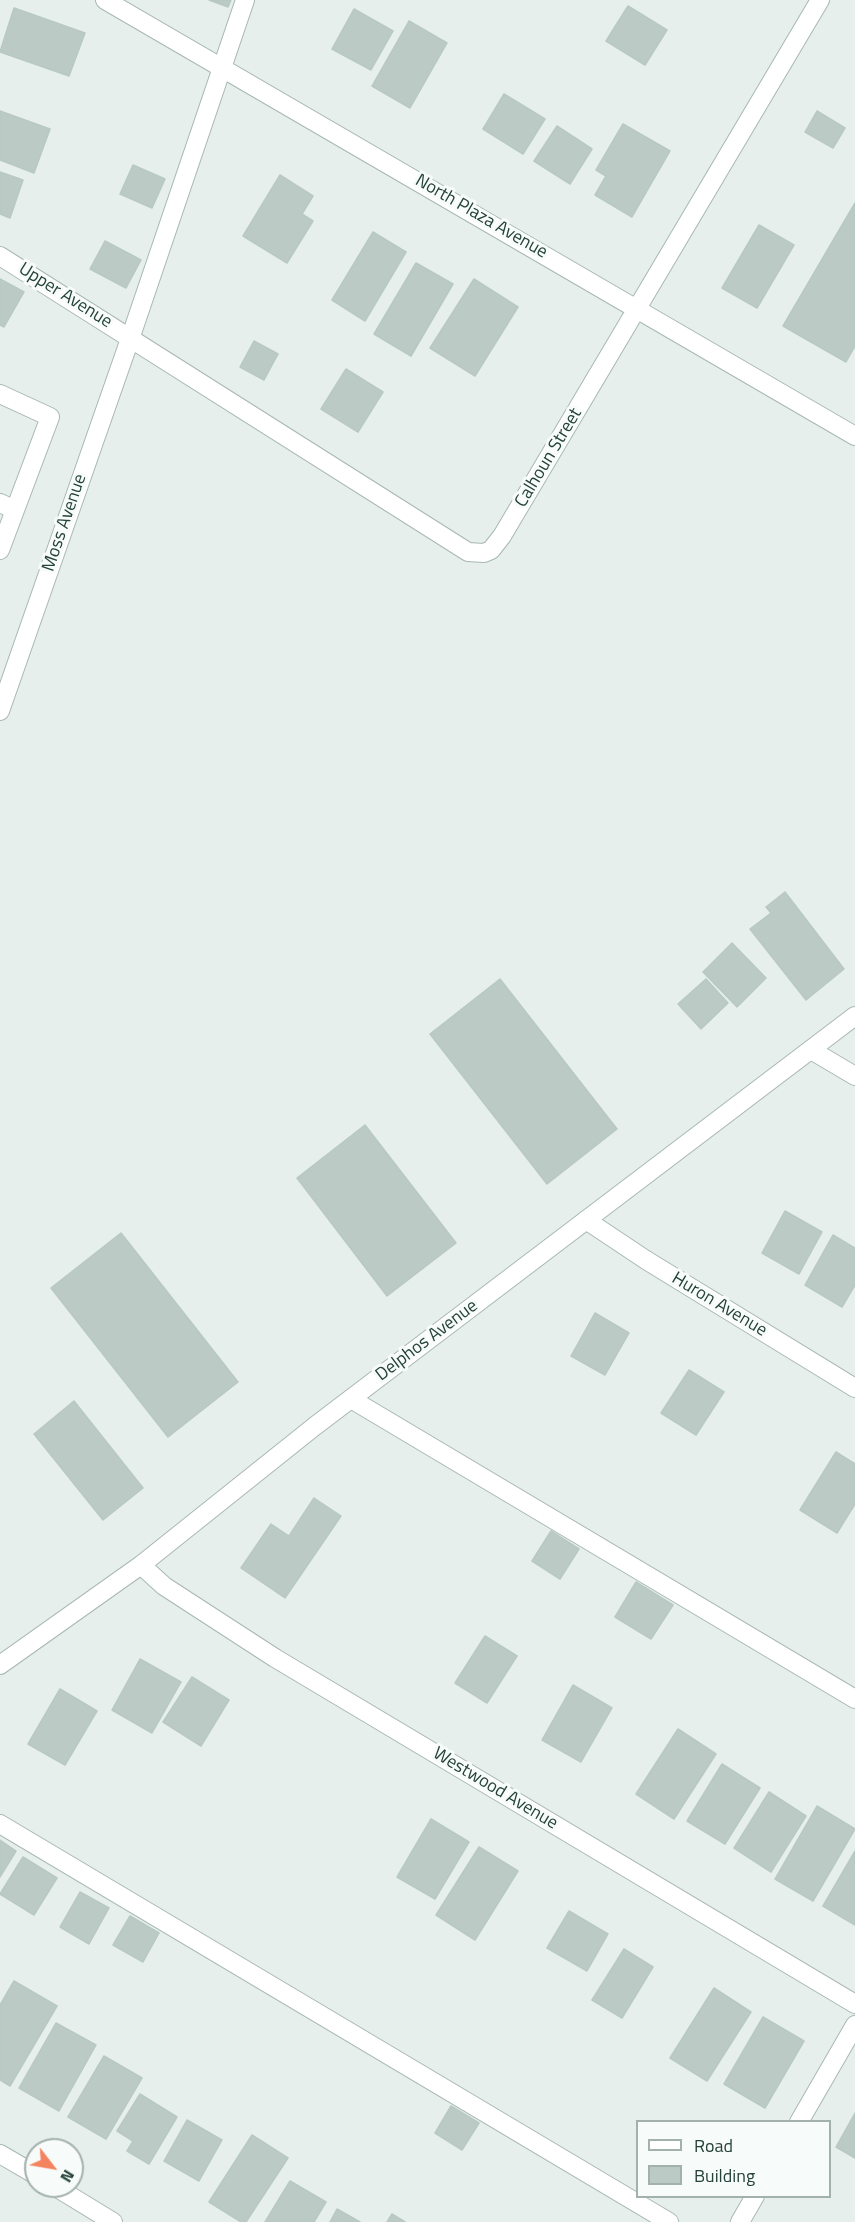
<!DOCTYPE html>
<style>
body{margin:0}
#map{position:relative;width:855px;height:2222px;overflow:hidden;background:#e6efeb;font-family:"Titillium Web",sans-serif}
canvas{display:block}
.legend{position:absolute;left:636px;top:2120px;width:195px;height:78px;box-sizing:border-box;background:#f7fbf9;border:2px solid #a3b1ad;margin:0;padding:8px 10px;list-style:none;font-size:18px;color:#24423a}
.legend li{display:flex;align-items:center;gap:12px;height:30px}
.legend b{width:30px;border:2px solid #a3b1ad}
.north{position:absolute;left:24px;top:2138px;width:60px;height:60px;box-sizing:border-box;background:#f7fbf9;border:2px solid #a3b1ad;border-radius:50%;rotate:121deg;font-size:16px;font-weight:700;line-height:24px;text-align:center;color:#24423a}
.north::after{content:'';display:block;margin:auto;width:21px;height:27px;background:#f4845f;clip-path:polygon(50% 0,100% 100%,50% 72%,0 100%)}
</style>
<div id="map">
<canvas width="855" height="2222"></canvas>
<ul class="legend">
<li><b style="height:8px;background:#fff"></b>Road</li>
<li><b style="height:16px;background:#bbcac4"></b>Building</li>
</ul>
<div class="north">N</div>
</div>
<script>
const context = document.querySelector('canvas').getContext('2d');
context.lineJoin = 'round';
function paint(path, color) { context.fillStyle = color; context.fill(path, 'evenodd'); }
const poly = rows => new Path2D(rows.map(r => 'M' + r).join(''));
function stroke(path, color, width, dash) { context.strokeStyle = color; context.lineWidth = width; context.lineCap = dash ? 'butt' : 'round'; context.setLineDash(dash || []); context.stroke(path); }
function label(font, color, halo, rows, align = 'center') {
  context.font = font + ' "Titillium Web",sans-serif'; context.lineWidth = 6; context.setLineDash([]); context.textBaseline = 'middle'; context.strokeStyle = halo; context.fillStyle = color; for (const [text, x, y, turn = 0] of rows) {
    context.save(); context.translate(x, y); context.rotate((+turn || 0) * Math.PI / 180); context.textAlign = isNaN(turn) ? turn : align; if (halo) context.strokeText(text, 0, 0); context.fillText(text, 0, 0); context.restore();
  }
}
const building = poly([
 [209,0,231,0,228,7,209,0],
 [628,6,667,30,645,65,606,41,628,6],
 [14,8,85,33,69,76,0,52,14,8],
 [354,9,393,31,371,70,332,49,354,9],
 [409,21,447,43,410,108,372,86,409,21],
 [504,94,545,119,523,154,483,129,504,94],
 [0,111,50,129,34,173,0,160,0,111],
 [817,111,845,128,833,148,805,132,817,111],
 [623,124,670,151,632,217,595,195,606,176,596,170,623,124],
 [557,126,592,149,570,184,534,161,557,126],
 [133,165,165,179,152,208,120,194,133,165],
 [0,172,23,180,10,218,0,214,0,172],
 [280,175,313,196,302,214,313,221,287,263,243,236,280,175],
 [855,203,855,346,846,362,783,326,855,203],
 [759,225,794,245,757,308,722,288,759,225],
 [373,232,406,252,365,321,332,300,373,232],
 [105,241,141,260,126,288,90,269,105,241],
 [416,263,453,284,411,356,374,334,416,263],
 [0,279,24,292,4,327,0,325,0,279],
 [474,279,518,307,475,376,430,348,474,279],
 [254,341,278,354,264,380,240,367,254,341],
 [346,369,383,392,358,432,321,409,346,369],
 [785,892,844,969,806,1000,750,929,771,913,766,907,785,892],
 [732,943,766,978,737,1007,703,972,732,943],
 [500,979,617,1129,547,1184,430,1034,500,979],
 [706,979,728,1003,701,1029,678,1004,706,979],
 [365,1125,456,1243,387,1296,297,1178,365,1125],
 [785,1211,822,1232,799,1274,762,1253,785,1211],
 [121,1233,238,1382,168,1437,51,1288,121,1233],
 [833,1235,855,1248,855,1285,842,1307,805,1285,833,1235],
 [595,1313,629,1333,605,1375,571,1356,595,1313],
 [689,1370,724,1392,696,1435,661,1413,689,1370],
 [74,1401,143,1488,103,1520,34,1434,74,1401],
 [836,1452,855,1464,855,1504,837,1533,800,1510,836,1452],
 [314,1498,341,1516,285,1598,241,1568,271,1524,289,1536,314,1498],
 [551,1531,579,1549,560,1579,532,1561,551,1531],
 [636,1582,673,1605,651,1639,615,1617,636,1582],
 [485,1636,517,1656,487,1703,455,1683,485,1636],
 [140,1659,181,1682,152,1733,112,1710,140,1659],
 [192,1677,229,1700,201,1746,163,1722,192,1677],
 [573,1685,612,1708,581,1762,542,1740,573,1685],
 [60,1689,97,1711,65,1765,28,1744,60,1689],
 [678,1729,716,1754,674,1819,636,1794,678,1729],
 [722,1764,760,1788,725,1844,687,1821,722,1764],
 [769,1792,806,1816,771,1872,734,1848,769,1792],
 [817,1806,855,1829,813,1901,775,1879,817,1806],
 [431,1819,469,1842,435,1899,397,1877,431,1819],
 [0,1840,16,1851,0,1877,0,1840],
 [479,1847,518,1871,475,1940,436,1915,479,1847],
 [855,1851,855,1925,823,1906,855,1851],
 [23,1857,57,1878,34,1915,0,1894,23,1857],
 [80,1892,109,1908,89,1944,60,1927,80,1892],
 [569,1911,608,1934,587,1971,547,1948,569,1911],
 [130,1916,159,1933,143,1962,113,1945,130,1916],
 [624,1949,653,1967,622,2018,592,2000,624,1949],
 [14,1981,57,2006,10,2086,0,2080,0,2005,14,1981],
 [714,1988,751,2012,707,2081,670,2058,714,1988],
 [763,2017,804,2041,765,2108,724,2084,763,2017],
 [56,2023,96,2045,59,2111,19,2088,56,2023],
 [104,2056,142,2078,106,2139,68,2117,104,2056],
 [140,2094,177,2117,149,2164,127,2151,133,2141,117,2131,140,2094],
 [451,2106,479,2123,462,2150,435,2133,451,2106],
 [855,2113,855,2158,836,2147,855,2113],
 [187,2120,222,2140,199,2181,164,2161,187,2120],
 [252,2135,288,2158,246,2222,241,2222,209,2202,252,2135],
 [290,2181,326,2202,314,2222,265,2222,290,2181],
 [337,2209,360,2222,330,2222,337,2209],
 [392,2214,405,2222,387,2222,392,2214]
]);
const service = poly([
 [131,336,245,0],
 [0,394,50,417,15,510],
 [0,503,15,510,0,550],
 [351,1399,855,1699],
 [0,1824,669,2222]
]);
const minor = poly([
 [105,0,855,436],
 [0,256,468,552,484,553,491,550,502,536,820,0],
 [0,711,131,336],
 [811,1050,855,1076],
 [586,1220,646,1260,855,1388],
 [141,1565,164,1586,275,1658,855,2004],
 [799,2122,855,2025],
 [740,2222,755,2196]
]);
const tertiary = poly([
 [0,1665,141,1565,315,1426,855,1016],
 [0,2154,36,2175],
 [54,2186,113,2222]
]);
const streetNames = [
 ["North Plaza Avenue",481,217,30],
 ["Upper Avenue",65,296,32],
 ["Calhoun Street",549,458,-59],
 ["Moss Avenue",65,523,-71],
 ["Huron Avenue",719,1305,31],
 ["Delphos Avenue",427,1341,-37],
 ["Westwood Avenue",495,1789,31]
];
paint(building, '#bbcac4');
stroke(building, '#b8c9c2', 1.5);
stroke(service, '#a8b8b2', 20);
stroke(minor, '#a8b8b2', 20);
stroke(tertiary, '#a8b8b2', 20);
stroke(service, '#fff', 18);
stroke(minor, '#fff', 18);
stroke(tertiary, '#fff', 18);
label('18px', '#24423a', '#f7fbf9', streetNames);
</script>
